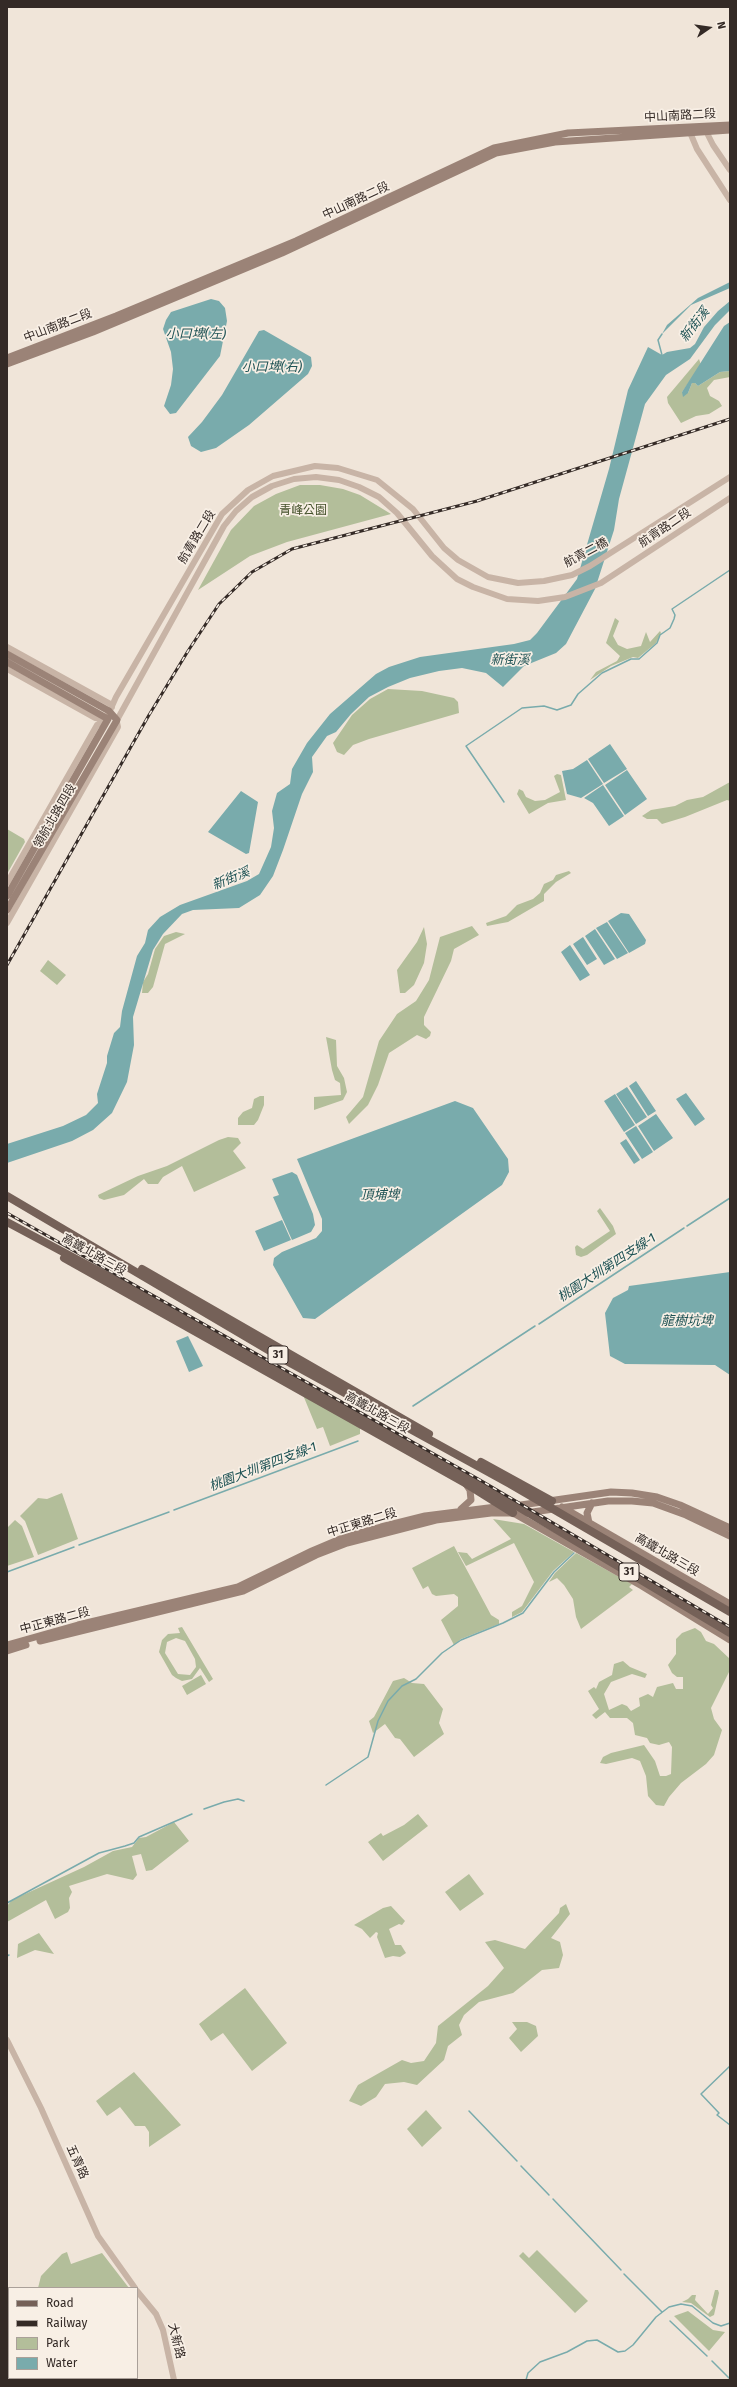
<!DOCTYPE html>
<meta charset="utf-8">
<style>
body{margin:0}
#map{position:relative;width:737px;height:2387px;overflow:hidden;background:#f0e5d9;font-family:"Fira Sans",sans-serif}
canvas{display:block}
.frame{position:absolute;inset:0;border:8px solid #342a26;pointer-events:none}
.legend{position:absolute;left:8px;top:2287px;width:130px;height:92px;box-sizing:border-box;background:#f8efe5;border:1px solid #aaa099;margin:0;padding:5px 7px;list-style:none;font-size:12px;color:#342a26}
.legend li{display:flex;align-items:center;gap:8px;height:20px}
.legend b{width:20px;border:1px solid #aaa099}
.north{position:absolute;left:689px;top:8px;width:40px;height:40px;-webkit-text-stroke:3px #f8efe5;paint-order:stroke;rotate:77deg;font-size:11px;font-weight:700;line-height:16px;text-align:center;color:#342a26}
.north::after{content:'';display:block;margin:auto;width:14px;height:18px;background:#342a26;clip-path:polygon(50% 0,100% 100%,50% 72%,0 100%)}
</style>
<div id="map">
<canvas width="737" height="2387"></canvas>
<div class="frame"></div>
<ul class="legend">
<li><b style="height:5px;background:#756158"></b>Road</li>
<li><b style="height:5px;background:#342a26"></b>Railway</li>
<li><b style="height:11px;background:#b3be9a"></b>Park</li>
<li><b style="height:11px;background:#79abac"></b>Water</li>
</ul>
<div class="north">N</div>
</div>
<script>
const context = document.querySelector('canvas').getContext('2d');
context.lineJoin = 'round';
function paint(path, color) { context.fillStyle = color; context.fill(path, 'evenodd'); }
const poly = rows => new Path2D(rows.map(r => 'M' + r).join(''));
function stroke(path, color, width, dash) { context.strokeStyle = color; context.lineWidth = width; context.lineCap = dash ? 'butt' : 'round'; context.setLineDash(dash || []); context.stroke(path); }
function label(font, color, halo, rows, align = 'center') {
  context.font = font + ' "Fira Sans","Noto Sans TC",sans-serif'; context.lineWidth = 3.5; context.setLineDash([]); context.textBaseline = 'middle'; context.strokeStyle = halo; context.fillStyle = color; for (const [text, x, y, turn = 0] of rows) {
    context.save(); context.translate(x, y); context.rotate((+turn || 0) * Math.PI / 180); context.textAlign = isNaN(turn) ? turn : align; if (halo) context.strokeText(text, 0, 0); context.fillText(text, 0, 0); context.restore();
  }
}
const green = poly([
 [699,359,701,365,682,392,688,393,692,383,695,383,698,386,720,372,730,371,730,377,714,380,707,388,710,396,719,401,722,406,709,414,696,416,681,423,668,403,667,397],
 [300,485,320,485,343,489,360,495,391,514,287,542,250,556,198,590,231,530,254,506,276,494],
 [615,618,619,621,613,636,618,645,627,649,641,646,646,632,650,642,660,631,661,633,656,643,638,658,633,657,611,666,590,680,596,672,617,661,620,656,606,643],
 [388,689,422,691,454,698,458,702,459,713,369,739,353,745,344,755,337,752,333,743,352,715,370,699],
 [557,774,561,775,566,800,548,803,529,814,517,794,519,789,523,791,526,797,535,801,545,800,560,792,554,776],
 [730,782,730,801,727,800,685,817,662,824,657,819,647,819,642,816,651,810,675,806,687,800,703,797],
 [7,829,24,839,25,842,7,874],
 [569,871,571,873,556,882,544,894,544,901,508,922,487,926,486,923,506,916,517,905,533,899,540,893,544,884,553,880,556,875],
 [472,926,479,935,454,949,451,961,424,1017,424,1025,431,1032,430,1036,426,1039,417,1035,389,1053,378,1085,368,1105,349,1124,346,1117,363,1097,379,1041,397,1014,416,1001,429,980,440,937],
 [424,927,427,944,424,963,414,985,405,993,400,993,397,970,417,942],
 [176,932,185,934,165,944,153,987,148,993,142,993,143,982,148,974,155,949,164,936],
 [48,960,66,975,57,985,40,971],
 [326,1037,336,1040,337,1066,344,1078,347,1092,343,1100,314,1110,314,1097,341,1095,340,1083,335,1080,332,1070],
 [260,1096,264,1096,264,1105,258,1120,254,1125,238,1125,238,1118,243,1112,252,1108,254,1099],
 [228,1137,238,1138,241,1143,233,1151,246,1168,194,1192,182,1166,163,1177,158,1184,148,1184,144,1179,124,1195,104,1200,99,1198,98,1195,138,1176,167,1166,219,1140],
 [600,1208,613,1226,616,1234,587,1255,581,1257,576,1255,575,1247,577,1245,583,1249,610,1231,597,1211],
 [303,1395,360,1428,360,1434,330,1446,323,1427,317,1429],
 [62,1493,78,1539,38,1555,25,1521,20,1516,38,1498,47,1499],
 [493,1519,524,1524,574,1552,553,1571,522,1612,512,1617,512,1612,522,1606,534,1582,514,1543,466,1566,458,1552,467,1553,472,1559,511,1539],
 [15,1520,22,1526,34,1557,7,1566,7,1528],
 [454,1546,491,1615,499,1620,499,1624,461,1639,454,1645,441,1620,458,1606,458,1597,454,1594,436,1596,432,1594,428,1586,423,1589,412,1568],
 [576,1553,632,1584,629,1587,633,1590,581,1629,576,1617,573,1599,564,1585,557,1578,549,1582,555,1573],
 [182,1627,213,1679,209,1682,200,1668,192,1679,182,1681,176,1678,172,1675,159,1652,162,1640,168,1634,180,1633,178,1628],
 [176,1638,185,1641,195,1659,196,1667,190,1675,178,1674,165,1653,167,1642],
 [695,1628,701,1632,706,1641,714,1644,730,1659,730,1670,711,1708,714,1719,722,1730,714,1755,706,1764,681,1783,669,1797,664,1806,656,1805,648,1796,646,1776,640,1761,632,1758,606,1764,600,1763,603,1757,611,1753,644,1745,655,1761,660,1776,666,1776,671,1774,672,1747,669,1742,659,1745,650,1743,647,1738,635,1735,633,1723,627,1718,610,1718,605,1712,596,1719,592,1715,599,1709,588,1691,594,1687,596,1689,599,1682,612,1675,614,1664,623,1661,630,1667,647,1674,645,1678,632,1674,611,1682,604,1694,609,1710,622,1704,627,1706,631,1711,640,1706,639,1698,648,1694,653,1697,657,1687,673,1683,676,1689,683,1689,683,1677,677,1677,672,1673,668,1665,676,1654,676,1639,682,1633],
 [201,1675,206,1684,187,1695,182,1686],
 [404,1678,412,1683,424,1684,443,1709,439,1723,444,1734,414,1757,400,1739,395,1738,385,1724,373,1733,369,1721,374,1717,393,1681],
 [418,1814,428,1826,383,1861,368,1842,381,1833,383,1836,404,1825],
 [174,1822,189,1841,152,1870,146,1871,141,1854,132,1856,137,1875,133,1880,107,1874,69,1886,72,1892,69,1898,70,1908,68,1912,55,1919,46,1900,7,1922,7,1906,12,1900,84,1867,113,1851,132,1847,139,1838,146,1837],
 [469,1874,484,1894,460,1911,445,1892],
 [566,1904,570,1914,551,1938,560,1942,563,1955,559,1968,542,1970,513,1993,479,2002,464,2015,459,2025,462,2035,448,2046,444,2060,417,2085,404,2082,385,2084,376,2097,361,2106,349,2101,358,2085,402,2060,411,2063,424,2061,436,2043,438,2026,488,1986,504,1968,485,1942,495,1940,525,1949,559,1913,560,1908],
 [391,1906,405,1921,402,1925,399,1924,389,1929,395,1945,401,1945,406,1953,400,1957,393,1956,385,1958,377,1937,378,1933,376,1932,370,1938,362,1929,354,1925,383,1908],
 [39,1933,54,1954,35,1950,17,1958,18,1944],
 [245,1988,287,2043,252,2071,223,2033,211,2041,199,2024],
 [512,2022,527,2022,536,2026,538,2036,521,2052,509,2038,517,2029],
 [134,2072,181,2125,149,2147,149,2132,145,2126,135,2126,120,2107,107,2116,96,2101],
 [426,2110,442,2128,422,2147,407,2129],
 [537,2250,588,2301,575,2313,519,2256,523,2252,529,2258],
 [67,2252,71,2264,102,2253,129,2288,38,2288,41,2276,62,2254],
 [715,2290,718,2290,719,2293,714,2315,710,2317,691,2303,682,2302,688,2299,692,2295,696,2295,695,2300,708,2314,713,2308,711,2305],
 [688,2311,713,2330,725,2332,709,2351,674,2316]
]);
const water = poly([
 [730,282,730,288,691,305,662,334,667,325,698,298],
 [211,299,219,301,225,308,227,321,220,356,176,413,170,414,164,406,171,385,173,369,171,352,163,329,166,320,171,312],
 [730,301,730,310,715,325,690,359,666,375,645,404,619,499,614,530,595,589,566,644,556,653,524,666,503,687,486,673,462,668,439,671,410,678,388,687,369,697,351,714,336,732,327,736,312,757,313,772,302,794,283,850,273,876,260,895,239,908,193,910,182,914,163,934,153,950,133,1017,134,1045,127,1082,112,1113,93,1130,72,1141,7,1163,7,1144,63,1126,86,1115,98,1103,97,1094,107,1063,107,1056,114,1033,120,1027,122,1011,137,956,145,943,148,930,160,917,180,905,247,881,259,874,271,847,274,828,272,811,277,793,290,784,292,769,307,743,330,714,376,674,389,667,420,657,514,644,530,640,537,633,577,579,609,469,628,390,648,347,662,355,667,352,690,348,695,344,704,327,718,311],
 [730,322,730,371,720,372,698,386,695,383,692,383,688,393,683,397,682,392,724,326],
 [264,330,311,357,312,366,308,374,249,425,216,448,201,452,191,446,188,437,202,422,222,395,259,331],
 [610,744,627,769,604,783,588,759],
 [587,760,603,784,581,798,567,794,562,771,573,769],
 [627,770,647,799,625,815,605,785],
 [603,785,624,816,609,826,593,803,584,798],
 [241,791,258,802,249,853,246,854,208,832],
 [621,913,629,914,646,940,645,944,629,953,608,921],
 [607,922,628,953,617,959,596,928],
 [595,929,615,959,604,965,585,936],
 [583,937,597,959,587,965,573,944],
 [570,945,590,975,580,981,561,952],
 [636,1081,656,1111,648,1116,629,1086],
 [627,1087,647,1117,636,1124,616,1094],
 [686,1093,705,1119,695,1126,676,1099],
 [615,1094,635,1125,624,1132,604,1101],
 [455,1101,473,1108,508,1159,509,1172,502,1185,315,1319,303,1318,273,1265,274,1258,282,1252,316,1238,322,1231,322,1219,297,1159],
 [656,1114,673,1138,654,1151,638,1126],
 [636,1126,653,1152,642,1159,625,1133],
 [626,1139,640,1160,634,1164,620,1143],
 [292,1172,297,1175,313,1214,315,1225,311,1232,292,1240,273,1197,279,1195,272,1179],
 [282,1220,291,1240,264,1251,255,1231],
 [730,1272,730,1375,715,1365,625,1364,610,1356,605,1313,613,1298,628,1290,629,1286],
 [188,1336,203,1366,189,1372,176,1341]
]);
const stream = poly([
 [662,334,658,340,662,355],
 [504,802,466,746,522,708,544,706,557,710,571,705,578,694,602,673,631,659,639,659,657,643,660,635,670,628,674,619,675,615,672,609,730,570],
 [687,1226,730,1198],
 [539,1324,684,1228],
 [413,1406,535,1326],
 [174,1510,358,1441],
 [79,1545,169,1512],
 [7,1572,74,1547],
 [326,1785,368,1757,378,1721,388,1701,402,1686,416,1679,442,1653,461,1640,503,1623,523,1613,554,1572,574,1553],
 [204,1809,224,1802,238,1799,244,1801],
 [7,1903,99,1853,125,1846,134,1843,139,1837,192,1814],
 [7,1956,9,1955],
 [730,2066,701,2094,719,2113,717,2115,730,2125],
 [469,2111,517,2161],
 [521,2166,549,2195],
 [553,2199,621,2270],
 [624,2274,662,2312],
 [7,2299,9,2300],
 [670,2321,707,2356],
 [712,2361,730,2379],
 [526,2380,528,2373,540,2362,567,2352,587,2341,597,2340,618,2352,625,2351,633,2345,656,2317,669,2307,681,2304,692,2306,713,2323,721,2326,730,2323]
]);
const tertiary = poly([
 [705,129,713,145,730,170],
 [689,130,697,149,730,200],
 [7,647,112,705,112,707],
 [7,669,95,718,107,719],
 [108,715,116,697,222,514,248,490,273,476,315,466,338,468,377,480,413,509,444,548,458,560,488,577,518,583,544,581,572,575,590,566,730,477],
 [117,720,224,526,236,511,252,497,272,486,294,479,316,477,339,480,359,487,379,497,397,513,432,556,457,579,473,587,507,599,538,601,565,597,601,583,730,498],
 [7,883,97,725,108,719],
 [7,923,118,727,116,718],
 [7,2040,41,2108,98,2236,135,2288],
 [137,2291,156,2314,163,2330,174,2380],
 [50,2380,52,2378]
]);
const secondary = poly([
 [7,358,116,316,296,241,494,148,568,133,730,125],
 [7,364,93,332,282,253,496,153,555,142,730,130],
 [7,654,109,711,117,720,7,910],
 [7,662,108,719,7,896],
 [514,1506,611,1492,632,1493,657,1497,680,1505,730,1528],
 [562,1507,730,1604],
 [461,1509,471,1500,470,1490,466,1484],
 [515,1514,642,1586,730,1640],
 [589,1523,587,1513,592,1503],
 [40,1641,243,1591,316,1555,347,1543,436,1520,491,1513,526,1513,608,1501,632,1501,653,1503,686,1515,730,1536],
 [7,1645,78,1625,238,1587,312,1551,345,1537,381,1527,425,1516,504,1506],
 [7,1651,26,1645]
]);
const primary = poly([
 [7,1196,292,1364,510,1484,730,1612],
 [7,1222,121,1283,480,1484,730,1633],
 [64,1258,465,1483,513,1513],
 [142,1269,429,1434],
 [481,1462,552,1501]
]);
const rail = poly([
 [7,965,149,715,188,651,219,604,252,572,292,549,477,501,730,419],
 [7,1213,480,1480,730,1627]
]);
const shields = [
 [278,1355,20],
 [629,1572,20]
];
const shieldNames = [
 ["31",278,1355],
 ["31",629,1572]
];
const streetNames = [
 ["中山南路二段",680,116,-3],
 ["中山南路二段",356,201,-25],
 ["中山南路二段",58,326,-21],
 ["航青路二段",665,528,-34],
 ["航青路二段",197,537,-59],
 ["航青二橋",586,553,-28],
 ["領航北路四段",55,816,-60],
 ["高鐵北路三段",94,1255,29],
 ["高鐵北路三段",377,1413,29],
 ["中正東路二段",362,1523,-17],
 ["高鐵北路三段",667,1555,30],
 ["中正東路二段",55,1621,-15],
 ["五青路",77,2162,66],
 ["大新路",176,2341,76]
];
const parkNames = [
 ["青峰公園",303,511]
];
const waterNames = [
 ["新街溪",695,325,-52],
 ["小口埤(左)",196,334],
 ["小口埤(右)",272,367],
 ["新街溪",510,660],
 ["新街溪",231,879,-22],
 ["頂埔埤",380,1195],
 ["桃園大圳第四支線-1",607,1268,-33],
 ["龍樹坑埤",687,1321],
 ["桃園大圳第四支線-1",263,1467,-21]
];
paint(green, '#b3be9a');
paint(water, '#79abac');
stroke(stream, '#79abac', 1.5);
stroke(tertiary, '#c8b4a6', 6);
stroke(secondary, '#9b8377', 7);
stroke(primary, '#756158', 8);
stroke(rail, '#342a26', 3);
stroke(rail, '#f8efe5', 1.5, [4.5]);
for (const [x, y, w] of shields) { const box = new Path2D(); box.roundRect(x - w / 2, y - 9, w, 18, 3); context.fillStyle = '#f8efe5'; context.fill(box); stroke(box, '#342a26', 1); }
label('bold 11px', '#342a26', null, shieldNames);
label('12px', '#342a26', '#f8efe5', streetNames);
label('12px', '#44512b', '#f8efe5', parkNames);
label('italic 13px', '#1e5254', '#f8efe5', waterNames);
</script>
